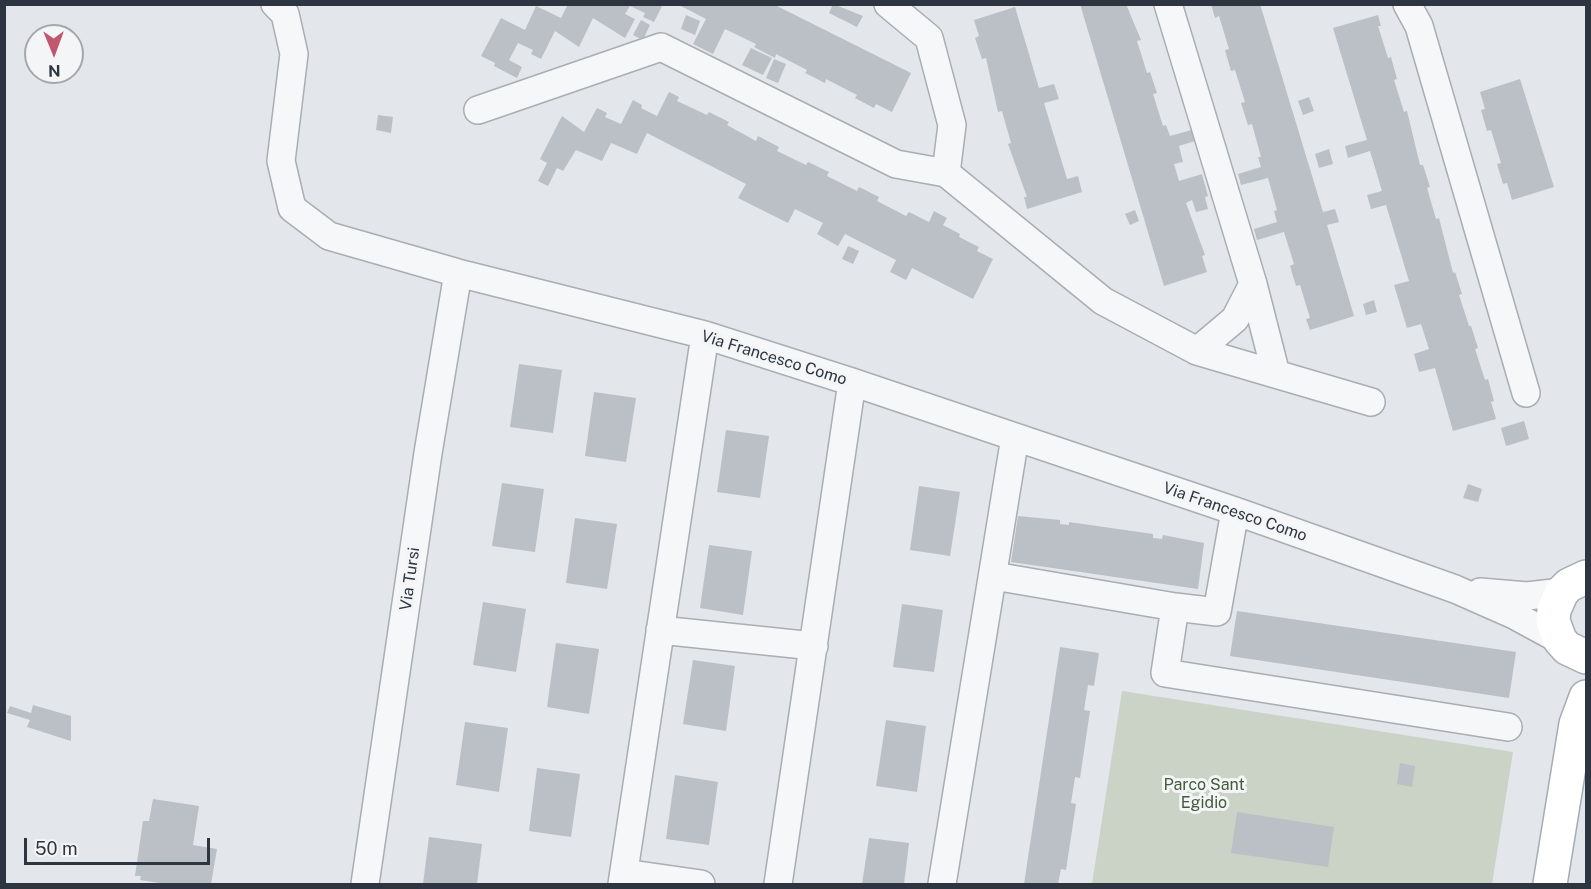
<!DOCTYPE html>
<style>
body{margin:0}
#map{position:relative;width:1591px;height:889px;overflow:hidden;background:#e3e6ea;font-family:"Public Sans",sans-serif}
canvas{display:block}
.frame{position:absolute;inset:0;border:6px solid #2d3540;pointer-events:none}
.north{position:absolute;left:24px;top:24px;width:60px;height:60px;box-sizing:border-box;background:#f3f5f7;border:2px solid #a4a8ae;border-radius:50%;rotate:179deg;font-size:16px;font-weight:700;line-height:24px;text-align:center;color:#2d3540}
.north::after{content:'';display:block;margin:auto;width:21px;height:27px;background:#c1566f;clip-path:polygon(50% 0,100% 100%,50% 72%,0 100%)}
.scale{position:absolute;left:24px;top:838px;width:186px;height:27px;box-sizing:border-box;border:3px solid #2d3540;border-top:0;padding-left:8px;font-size:18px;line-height:21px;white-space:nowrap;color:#2d3540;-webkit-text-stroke:4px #f3f5f7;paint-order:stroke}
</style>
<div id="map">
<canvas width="1591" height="889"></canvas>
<div class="frame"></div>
<div class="north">N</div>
<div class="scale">50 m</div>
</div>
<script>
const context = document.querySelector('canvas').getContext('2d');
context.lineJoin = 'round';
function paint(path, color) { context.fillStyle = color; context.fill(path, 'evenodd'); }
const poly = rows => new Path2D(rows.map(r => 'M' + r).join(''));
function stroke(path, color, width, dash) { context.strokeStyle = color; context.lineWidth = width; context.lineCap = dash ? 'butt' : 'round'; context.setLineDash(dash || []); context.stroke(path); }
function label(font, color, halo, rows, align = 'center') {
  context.font = font + ' "Public Sans",sans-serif'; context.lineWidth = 6; context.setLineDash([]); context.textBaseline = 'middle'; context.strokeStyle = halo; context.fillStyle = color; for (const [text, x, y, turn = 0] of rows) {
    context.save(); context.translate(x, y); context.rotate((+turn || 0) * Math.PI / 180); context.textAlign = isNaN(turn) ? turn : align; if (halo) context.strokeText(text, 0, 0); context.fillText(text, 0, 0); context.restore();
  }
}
const green = poly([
 [1122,691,1513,752,1492,884,1092,884]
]);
const building = poly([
 [568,4,663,4,654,22,643,17,645,13,630,6,625,14,635,19,625,38,593,18,579,47,555,31,541,59,531,54,533,50,518,43,509,60,522,67,517,78,494,66,495,63,481,56,501,18,525,30,536,6,561,18],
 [677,4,773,4,911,73,892,112,876,104,874,108,855,98,857,95,826,79,825,83,805,73,807,70,776,54,775,58,754,47,756,44,725,29,713,54,693,44,706,19],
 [833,4,863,16,857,27,829,13],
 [1080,4,1126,4,1141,40,1137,41,1147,73,1150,72,1157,93,1153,94,1163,126,1166,125,1170,136,1195,129,1198,140,1179,146,1183,162,1174,164,1179,181,1202,174,1208,196,1205,197,1208,209,1196,212,1192,200,1186,203,1205,255,1202,256,1207,272,1164,286],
 [1211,4,1260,4,1323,212,1335,209,1339,222,1327,225,1354,316,1310,330,1306,319,1310,318,1300,285,1296,286,1290,266,1294,264,1284,232,1257,240,1254,229,1277,222,1274,211,1277,210,1268,178,1241,185,1238,174,1261,167,1258,157,1261,157,1252,124,1248,125,1241,103,1245,102,1235,70,1231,71,1225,50,1229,49,1219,16,1215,18],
 [1015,7,1039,88,1054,84,1059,99,1044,103,1067,179,1078,176,1082,192,1027,209,1024,197,1027,197,1008,144,1011,143,1002,111,998,112,986,58,982,59,975,38,979,36,974,20],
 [686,15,700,21,695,35,681,29],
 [1378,15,1381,26,1378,26,1388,58,1391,57,1397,79,1394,80,1404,112,1407,111,1420,165,1423,165,1430,187,1427,188,1436,219,1439,218,1453,273,1455,272,1462,294,1459,295,1469,326,1471,326,1478,348,1475,349,1485,380,1488,379,1494,401,1491,402,1496,419,1453,431,1435,368,1419,372,1414,354,1429,349,1421,324,1407,328,1394,285,1409,281,1386,205,1371,209,1367,195,1382,191,1370,151,1348,158,1345,146,1367,140,1333,28],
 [641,20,650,25,643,40,633,35],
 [751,48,772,58,763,75,742,65],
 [774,59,786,64,778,83,766,78],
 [1520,79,1554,187,1512,200,1507,183,1503,184,1497,164,1501,163,1491,130,1487,131,1481,110,1485,109,1480,92],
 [669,92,679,97,677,101,707,115,709,112,729,122,727,125,756,141,758,136,779,147,777,151,806,165,808,162,829,172,827,176,857,191,859,187,879,197,877,201,906,216,909,212,929,222,934,211,947,218,943,225,960,234,959,237,979,247,977,251,993,259,973,299,912,268,906,280,890,272,896,260,845,234,838,246,817,234,823,223,795,209,788,223,738,198,746,184,647,133,637,154,611,143,602,161,576,150,563,171,557,168,548,186,538,181,547,163,540,159,562,116,584,132,597,108,607,113,605,117,621,124,633,100,642,105,641,108,657,116],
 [1309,97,1314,111,1303,115,1298,101],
 [378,115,393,117,391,133,376,130],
 [1329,149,1333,164,1319,168,1315,154],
 [1135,210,1139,221,1130,225,1125,214],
 [848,246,859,251,853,264,842,259],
 [1374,300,1377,312,1366,315,1363,304],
 [519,364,562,370,553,433,510,427],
 [594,392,636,398,626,462,585,456],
 [1524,421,1529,439,1506,446,1501,428],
 [726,430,769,436,760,498,717,492],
 [502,483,544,489,535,552,492,546],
 [1468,484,1482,489,1478,502,1463,498],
 [919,486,960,492,950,556,910,550],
 [1018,516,1060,520,1060,524,1069,525,1069,522,1153,534,1153,538,1162,539,1163,535,1204,543,1198,589,1011,562],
 [575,518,617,524,607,589,566,583],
 [709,545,752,551,743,615,700,608],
 [483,602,526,609,516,672,473,665],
 [902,604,943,610,934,672,893,667],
 [1237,611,1516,652,1509,698,1230,656],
 [556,643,599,649,589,714,547,707],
 [1060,647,1099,653,1094,686,1088,685,1084,710,1090,711,1080,778,1075,777,1071,803,1076,804,1066,870,1061,869,1058,884,1024,884],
 [693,660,735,666,726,731,683,724],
 [33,705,71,716,71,741,27,727,30,720,7,713,10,706,31,713],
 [886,720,926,726,917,792,876,786],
 [465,722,508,728,499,792,456,785],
 [1400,763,1415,766,1412,787,1397,784],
 [537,768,580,774,571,837,529,831],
 [675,775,718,782,709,845,666,839],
 [153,799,199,806,193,845,217,849,211,884,166,884,140,880,141,876,135,876,143,821,149,821],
 [1237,812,1334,827,1328,867,1231,853],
 [429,837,482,844,477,884,423,884],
 [869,838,909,843,904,884,862,884]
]);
const minor = poly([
 [275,4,285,14,294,54,281,161,292,208,329,236,458,273,705,335,852,382,1235,511,1455,589,1514,615,1560,640],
 [888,4,929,38,952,125,946,173,1103,301,1197,351,1371,402],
 [1168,4,1253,284,1276,374],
 [1407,4,1419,26,1526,393],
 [478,110,661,47,896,164,946,173],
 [1197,351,1235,319,1253,284],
 [994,576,1175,607,1165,673,1508,727],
 [1480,592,1527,596,1562,592],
 [1175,607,1217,612,1235,511],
 [660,630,814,646],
 [624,873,701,884],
 [365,884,428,453,458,273],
 [622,884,705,335],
 [778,884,852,382],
 [942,884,1015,437]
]);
const major = poly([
 [1586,577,1569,585,1562,592,1554,610,1553,621,1560,640,1567,648,1586,657],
 [1550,884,1576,724,1586,697]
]);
const streetNames = [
 ["Via Francesco Como",774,358,17],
 ["Via Francesco Como",1235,512,19],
 ["Via Tursi",410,579,-82]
];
const parkNames = [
 ["Parco Sant",1204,785],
 ["Egidio",1204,803]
];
paint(green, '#cad3c5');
paint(building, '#bbc0c6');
stroke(minor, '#a9adb4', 30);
stroke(major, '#a4acb4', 36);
stroke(minor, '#f6f7f8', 27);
stroke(major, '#fff', 33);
label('16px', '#2d3540', '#f3f5f7', streetNames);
label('16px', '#445b3b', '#f3f5f7', parkNames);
</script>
